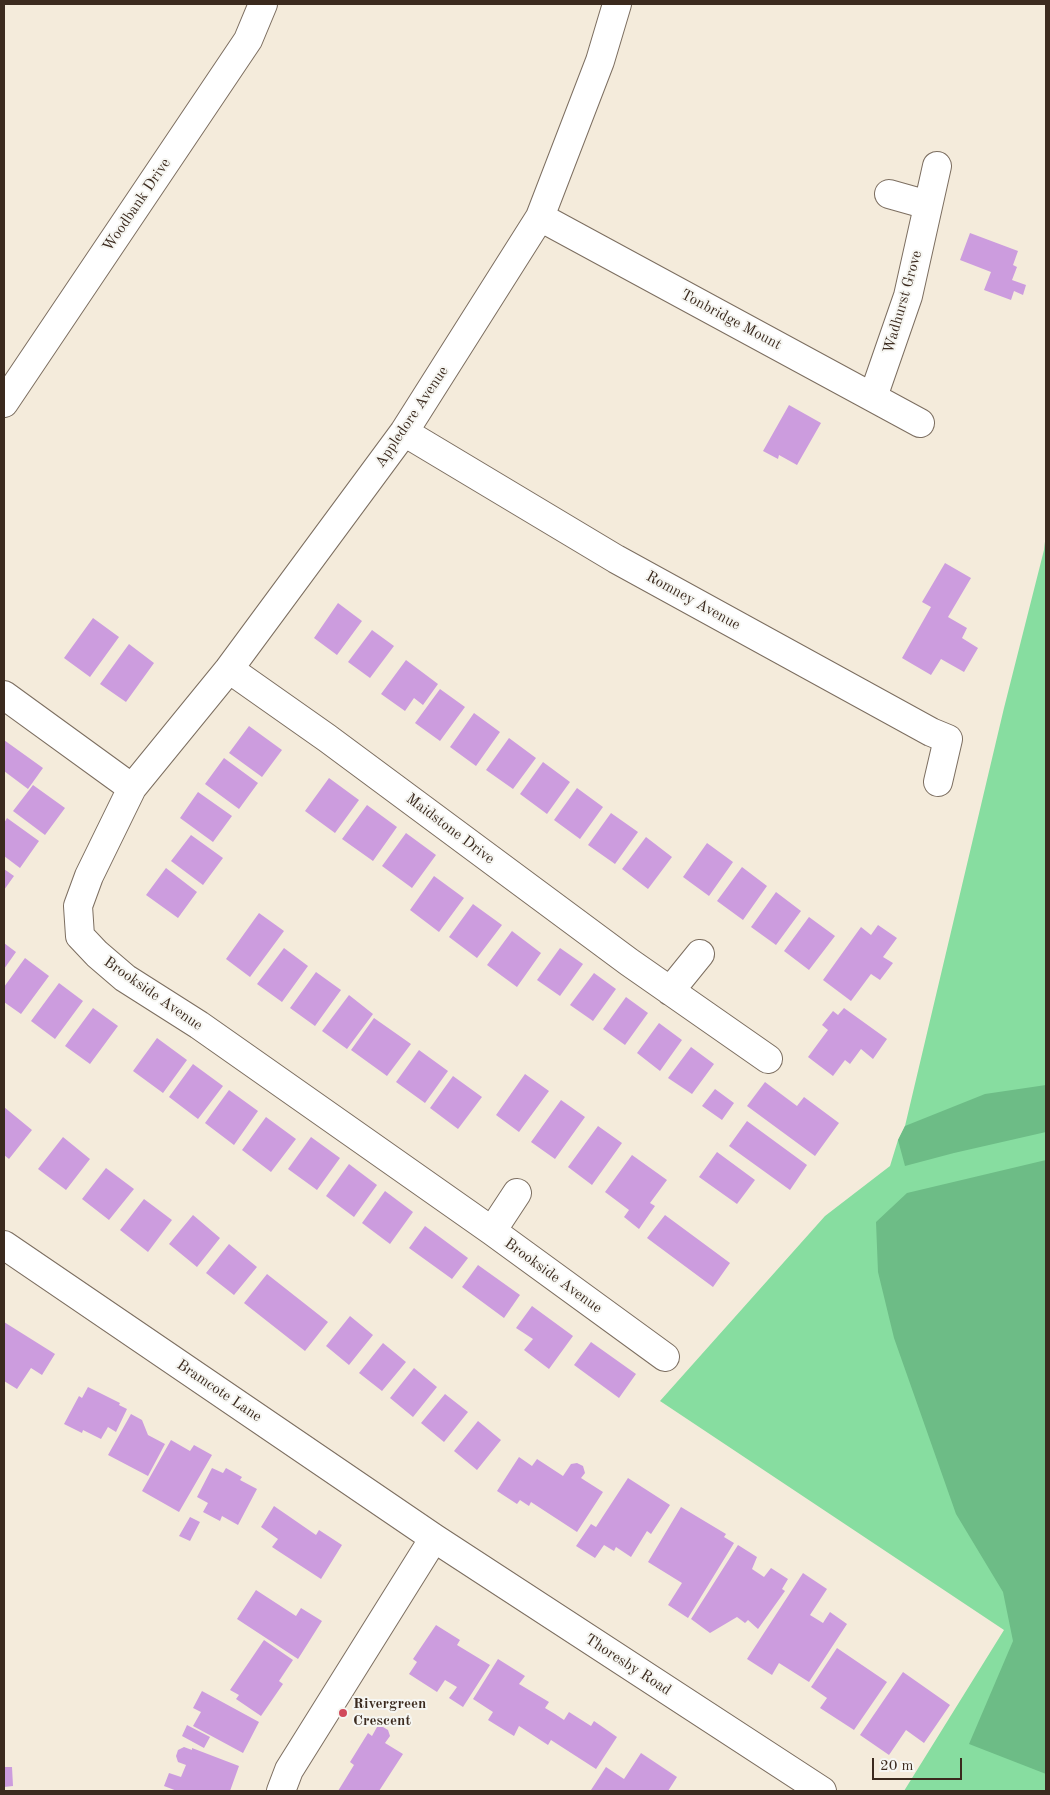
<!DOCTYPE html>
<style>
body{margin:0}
#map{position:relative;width:1050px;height:1795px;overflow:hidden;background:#f4ebdb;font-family:"Old Standard TT",serif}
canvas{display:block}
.frame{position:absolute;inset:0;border:5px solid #3b2a1e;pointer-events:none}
.scale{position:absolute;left:872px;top:1758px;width:90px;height:22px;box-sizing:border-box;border:2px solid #3b2a1e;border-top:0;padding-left:6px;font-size:15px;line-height:18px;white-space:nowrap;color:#3b2a1e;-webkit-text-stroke:4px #f6f6f2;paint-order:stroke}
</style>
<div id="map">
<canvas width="1050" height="1795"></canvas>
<div class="frame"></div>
<div class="scale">20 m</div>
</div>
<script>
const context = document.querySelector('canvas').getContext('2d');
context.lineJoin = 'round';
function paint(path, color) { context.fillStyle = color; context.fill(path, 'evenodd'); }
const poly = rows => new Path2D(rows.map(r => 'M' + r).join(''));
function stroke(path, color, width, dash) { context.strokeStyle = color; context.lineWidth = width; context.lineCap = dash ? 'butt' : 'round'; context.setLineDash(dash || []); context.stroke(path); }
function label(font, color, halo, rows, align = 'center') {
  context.font = font + ' "Old Standard TT",serif'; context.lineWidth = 4; context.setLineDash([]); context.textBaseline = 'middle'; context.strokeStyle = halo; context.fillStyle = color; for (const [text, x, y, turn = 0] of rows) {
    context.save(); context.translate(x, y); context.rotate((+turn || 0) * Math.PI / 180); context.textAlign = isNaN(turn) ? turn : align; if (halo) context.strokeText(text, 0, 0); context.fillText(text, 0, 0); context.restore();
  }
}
const green = poly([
 [1046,533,1046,1791,904,1791,1004,1630,660,1401,825,1216,890,1166,898,1140,905,1126,1004,708,1044,550]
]);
const forest = poly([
 [1046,1085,1046,1132,954,1153,905,1166,898,1140,905,1126,985,1094],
 [1046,1160,1046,1774,969,1744,1013,1641,1003,1592,956,1514,894,1338,878,1272,876,1222,907,1193]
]);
const building = poly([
 [970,233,1018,251,1013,265,1017,267,1012,280,1026,285,1023,295,1014,291,1011,300,984,290,991,272,960,260],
 [789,405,821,423,797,465,779,455,778,459,763,451],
 [945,563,971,578,948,617,967,628,962,638,978,648,964,672,941,659,931,675,902,658,931,607,922,602],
 [338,603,362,621,337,655,314,638],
 [93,618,119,637,90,677,64,658],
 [372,630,394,646,370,678,348,662],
 [129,644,154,663,126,702,100,684],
 [406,660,438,684,423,705,414,698,405,711,381,694],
 [440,689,465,707,440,741,415,723],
 [474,713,500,732,476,766,450,747],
 [249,726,282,750,262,777,229,753],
 [509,738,536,758,513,789,486,770],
 [4,740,43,768,28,789,4,771],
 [224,758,258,783,239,809,205,784],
 [543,762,570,782,547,814,520,794],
 [329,778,359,800,335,833,305,811],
 [33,785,65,808,45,835,13,811],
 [577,788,603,807,580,839,554,820],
 [198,792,232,816,213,842,180,818],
 [367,805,397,827,373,861,342,839],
 [611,813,638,832,615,864,588,845],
 [7,818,39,841,20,868,4,856,4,823],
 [406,833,436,855,412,888,382,866],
 [191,835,223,858,203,885,171,861],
 [646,837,672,857,648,889,622,869],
 [707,843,733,862,709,896,683,877],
 [742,867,767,886,743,920,717,901],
 [166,868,197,892,178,918,146,895],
 [4,869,14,876,4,890],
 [434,876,464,898,439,932,410,910],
 [776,892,801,911,776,945,751,927],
 [473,904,502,925,477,958,449,937],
 [259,913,284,931,250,977,226,959],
 [809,917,835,936,809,970,784,951],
 [878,925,897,938,883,957,893,963,880,980,871,974,851,1001,823,980,861,927,871,935],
 [512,931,541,953,517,987,487,965],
 [4,943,16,952,4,969],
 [284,948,308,966,282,1002,257,984],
 [560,948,583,964,560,996,537,980],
 [25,958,49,976,21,1014,4,1002,4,987],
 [316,972,341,990,315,1026,290,1008],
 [594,973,616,989,593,1021,570,1005],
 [59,983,83,1001,55,1039,31,1021],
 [349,995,373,1014,347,1049,322,1031],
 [626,997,648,1013,625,1045,603,1029],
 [93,1008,118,1026,90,1064,65,1046],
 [844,1008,887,1039,873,1059,861,1049,850,1064,845,1060,833,1076,808,1057,828,1030,822,1025,833,1011,838,1015],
 [374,1018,411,1044,387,1076,351,1050],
 [659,1023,682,1040,660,1071,637,1053],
 [157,1038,187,1060,163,1093,133,1071],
 [691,1047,714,1064,692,1094,668,1078],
 [419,1050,448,1071,425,1103,396,1082],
 [193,1064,223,1086,198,1119,169,1097],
 [525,1074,549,1091,519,1132,496,1115],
 [453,1076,482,1097,458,1129,430,1108],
 [765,1082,797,1106,804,1097,839,1123,815,1156,747,1106],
 [715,1089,734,1103,722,1120,702,1106],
 [229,1090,258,1111,234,1145,205,1123],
 [561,1100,585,1117,555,1159,531,1142],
 [4,1107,32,1130,9,1159,4,1155],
 [266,1117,296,1139,271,1172,242,1150],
 [747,1121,807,1165,790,1190,729,1146],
 [598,1126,622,1143,592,1185,568,1167],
 [63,1137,90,1159,66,1190,38,1169],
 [311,1137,340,1158,317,1190,288,1169],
 [717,1152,755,1180,737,1204,699,1177],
 [632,1155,667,1180,650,1203,655,1206,639,1229,624,1217,629,1210,605,1192],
 [349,1164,377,1185,354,1217,326,1196],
 [106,1168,134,1189,109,1220,82,1199],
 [385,1191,413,1212,390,1244,362,1223],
 [144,1199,172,1220,148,1252,120,1230],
 [193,1215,220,1238,197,1267,169,1244],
 [665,1215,730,1263,713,1287,647,1238],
 [425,1226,468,1258,452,1279,409,1248],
 [229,1244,257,1267,234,1295,206,1273],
 [478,1265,520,1295,504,1318,462,1287],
 [267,1274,328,1322,305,1351,244,1303],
 [532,1306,573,1336,549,1369,524,1350,533,1339,516,1328],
 [350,1316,373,1335,349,1365,326,1346],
 [4,1322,55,1354,42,1375,31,1368,17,1389,4,1381],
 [591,1342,636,1374,619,1398,574,1365],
 [383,1343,406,1362,382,1391,359,1373],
 [414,1368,437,1387,413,1417,390,1398],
 [88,1387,120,1403,119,1405,127,1409,116,1432,108,1427,101,1439,83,1430,82,1433,64,1424,79,1396,82,1398],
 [445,1394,468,1412,444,1442,421,1423],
 [131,1414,142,1420,148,1435,165,1444,148,1476,108,1455],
 [478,1421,501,1440,477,1470,454,1451],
 [171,1440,190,1451,194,1445,212,1455,179,1512,142,1491],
 [519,1457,532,1466,537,1459,563,1476,571,1464,577,1463,583,1466,585,1473,581,1478,603,1492,577,1532,531,1502,529,1506,520,1500,517,1504,497,1491],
 [212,1468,223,1473,226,1468,242,1477,240,1480,257,1489,238,1525,222,1516,220,1521,203,1512,208,1503,197,1497],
 [628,1478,670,1505,651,1534,647,1531,631,1557,616,1547,614,1551,604,1545,595,1558,576,1546,591,1524,596,1527],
 [274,1506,316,1535,319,1530,342,1545,321,1579,272,1547,278,1539,261,1527],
 [681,1507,726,1534,724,1537,734,1543,688,1618,668,1605,682,1583,648,1562],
 [190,1517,200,1522,190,1541,179,1536],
 [738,1545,757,1557,752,1569,764,1577,771,1568,788,1579,782,1589,785,1591,758,1629,748,1620,745,1623,737,1617,710,1633,691,1619],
 [803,1573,827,1589,810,1615,823,1623,830,1612,847,1624,809,1682,779,1663,772,1675,747,1659],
 [256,1590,296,1616,301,1608,322,1621,298,1659,237,1619],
 [436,1625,460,1640,457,1645,490,1665,463,1707,449,1698,457,1687,445,1680,437,1692,409,1674,417,1662,413,1659],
 [264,1640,293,1660,279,1681,283,1684,261,1716,236,1699,239,1695,230,1690],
 [837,1648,887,1682,854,1730,820,1708,827,1698,811,1687],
 [498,1659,525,1676,519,1684,549,1702,545,1708,555,1714,564,1720,569,1712,591,1726,594,1721,617,1737,596,1769,551,1740,548,1745,519,1726,514,1736,488,1720,493,1712,473,1699],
 [903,1672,950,1705,924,1743,906,1730,889,1755,860,1735],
 [202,1691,259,1722,243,1753,193,1726,201,1712,193,1708],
 [187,1725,210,1737,204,1748,182,1736],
 [377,1727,383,1727,388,1730,390,1736,385,1743,403,1754,379,1791,338,1791,354,1765,350,1762,368,1733,372,1736],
 [184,1747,192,1750,192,1748,239,1766,230,1791,177,1791,164,1786,169,1773,181,1777,186,1765,178,1762,176,1756,178,1750],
 [641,1753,677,1777,668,1791,593,1791,591,1790,606,1767,624,1779],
 [4,1767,12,1767,13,1786,4,1787]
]);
const minor = poly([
 [889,194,928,205],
 [540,217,920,423],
 [873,397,908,296,937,166],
 [4,403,248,40,263,4],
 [404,432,616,559,931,732,948,739,938,782],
 [229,669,327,738,629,962,768,1059],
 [4,695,132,788,89,876,78,906,80,936,97,954,125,978,199,1025,492,1231,665,1357],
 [132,788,229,669,404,432,540,217,600,61,617,4],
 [670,991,700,954],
 [492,1231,517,1193],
 [4,1245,434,1538,822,1791],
 [281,1791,289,1770,434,1538]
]);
const markers = [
 [343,1713,5,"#d1495b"]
];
const streetNames = [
 ["Woodbank Drive",137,205,-56],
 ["Wadhurst Grove",903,302,-74],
 ["Tonbridge Mount",731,320,28],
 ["Appledore Avenue",412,417,-56],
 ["Romney Avenue",693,601,29],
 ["Maidstone Drive",450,829,37],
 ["Brookside Avenue",153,994,35],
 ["Brookside Avenue",553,1276,36],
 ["Bramcote Lane",219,1391,34],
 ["Thoresby Road",628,1665,33]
];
const poiNames = [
 ["Rivergreen",353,1704],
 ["Crescent",353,1721]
];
paint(green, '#87dda0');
paint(forest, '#6dbc86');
paint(building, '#cc9cde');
stroke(minor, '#7c6e60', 30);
stroke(minor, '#fff', 28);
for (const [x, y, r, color] of markers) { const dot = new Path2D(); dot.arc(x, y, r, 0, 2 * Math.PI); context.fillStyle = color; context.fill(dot); stroke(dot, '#f6f6f2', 2); }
label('15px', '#3b2a1e', '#f6f6f2', streetNames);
label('bold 15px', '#3b2a1e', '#f6f6f2', poiNames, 'left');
</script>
